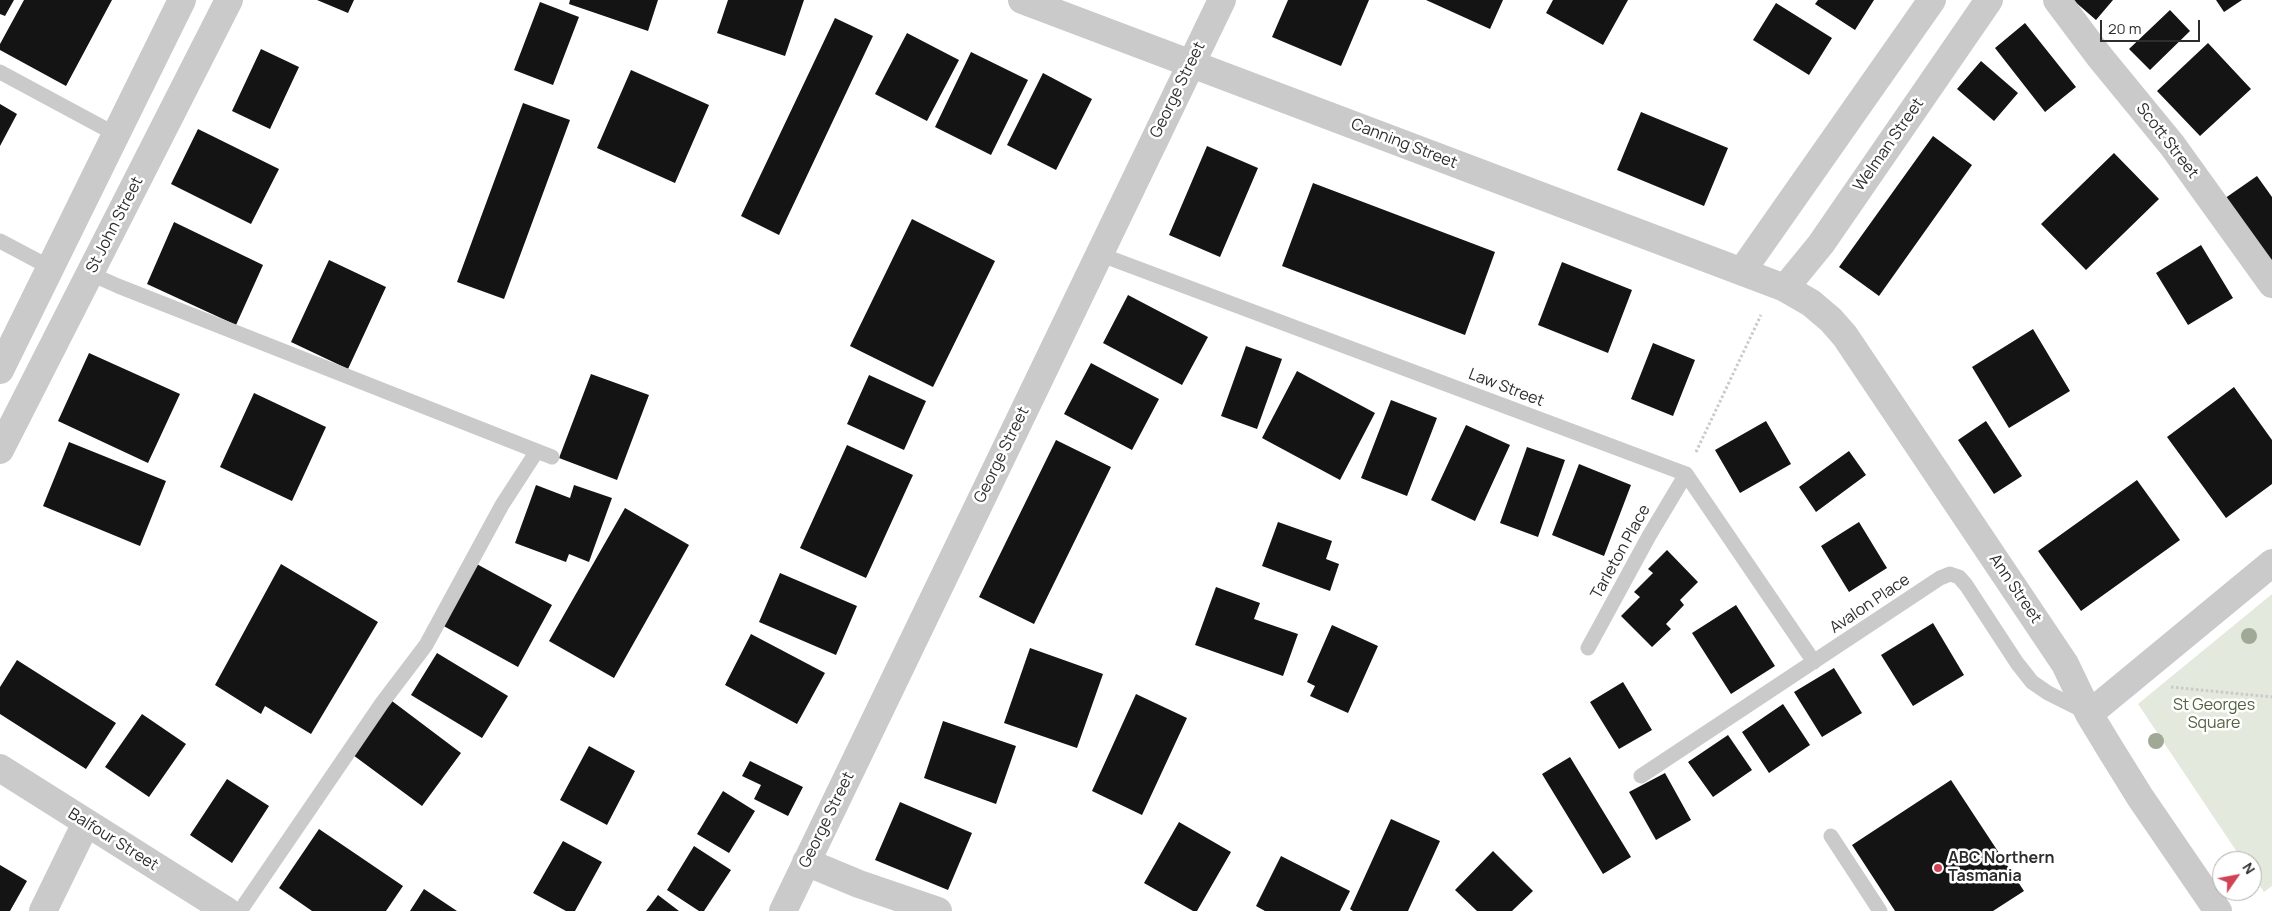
<!DOCTYPE html>
<style>
body{margin:0}
#map{position:relative;width:2272px;height:911px;overflow:hidden;background:#fff;font-family:Manrope,sans-serif}
canvas{display:block}
.north{position:absolute;left:2212px;top:851px;width:50px;height:50px;box-sizing:border-box;background:#fff;border:1px solid #ababab;border-radius:50%;rotate:57deg;font-size:14px;font-weight:700;line-height:20px;text-align:center;color:#2d2d2d}
.north::after{content:'';display:block;margin:auto;width:18px;height:22px;background:#cf4353;clip-path:polygon(50% 0,100% 100%,50% 72%,0 100%)}
.scale{position:absolute;left:2100px;top:20px;width:100px;height:22px;box-sizing:border-box;border:2px solid #2d2d2d;border-top:0;padding-left:6px;font-size:15px;line-height:18px;white-space:nowrap;color:#2d2d2d;-webkit-text-stroke:4px #fff;paint-order:stroke}
</style>
<div id="map">
<canvas width="2272" height="911"></canvas>
<div class="north">N</div>
<div class="scale">20 m</div>
</div>
<script>
const context = document.querySelector('canvas').getContext('2d');
context.lineJoin = 'round';
function paint(path, color) { context.fillStyle = color; context.fill(path, 'evenodd'); }
const poly = rows => new Path2D(rows.map(r => 'M' + r).join(''));
function stroke(path, color, width, dash) { context.strokeStyle = color; context.lineWidth = width; context.lineCap = dash ? 'butt' : 'round'; context.setLineDash(dash || []); context.stroke(path); }
function label(font, color, halo, rows, align = 'center') {
  context.font = font + ' Manrope,sans-serif'; context.lineWidth = 5; context.setLineDash([]); context.textBaseline = 'middle'; context.strokeStyle = halo; context.fillStyle = color; for (const [text, x, y, turn = 0] of rows) {
    context.save(); context.translate(x, y); context.rotate((+turn || 0) * Math.PI / 180); context.textAlign = isNaN(turn) ? turn : align; if (halo) context.strokeText(text, 0, 0); context.fillText(text, 0, 0); context.restore();
  }
}
const green = poly([
 [2272,594,2272,886,2264,892,2252,874,2252,861,2243,861,2138,704]
]);
const building = poly([
 [0,0,14,0,5,16,0,14],
 [24,0,112,0,66,86,0,50,0,44],
 [317,0,354,0,348,13],
 [570,0,658,0,648,31,569,4],
 [728,0,804,0,785,56,717,33],
 [1288,0,1369,0,1341,66,1272,37],
 [1426,0,1503,0,1490,29],
 [1553,0,1628,0,1603,45,1546,13],
 [1818,0,1874,0,1855,30,1815,4],
 [2073,0,2113,0,2096,20],
 [2216,0,2242,0,2224,12],
 [540,2,579,17,553,85,514,70],
 [1776,3,1832,38,1809,75,1753,40],
 [2170,10,2190,31,2150,70,2129,49],
 [835,18,873,36,779,235,741,216],
 [2025,23,2076,87,2045,112,1995,48],
 [907,33,959,60,927,121,875,94],
 [2208,43,2251,89,2200,136,2157,91],
 [261,49,299,67,270,129,232,111],
 [971,52,1028,80,991,155,935,127],
 [1981,61,2018,93,1994,121,1957,89],
 [631,70,709,105,675,183,597,148],
 [1043,73,1092,99,1056,170,1007,145],
 [523,103,570,120,504,299,457,282],
 [0,104,17,114,0,146],
 [1641,112,1728,148,1704,206,1617,170],
 [198,129,279,169,251,224,171,184],
 [1933,136,1972,165,1879,296,1839,267],
 [1207,146,1258,168,1220,257,1169,235],
 [2114,153,2159,199,2086,270,2041,224],
 [2257,176,2272,197,2272,274,2221,201],
 [1313,183,1495,252,1465,335,1282,266],
 [912,219,995,261,933,387,850,346],
 [174,222,263,265,236,325,147,284],
 [2201,245,2233,298,2188,325,2156,273],
 [329,260,386,287,348,369,291,342],
 [1562,262,1632,290,1608,353,1538,325],
 [1128,295,1208,337,1182,385,1103,343],
 [2033,329,2070,391,2009,428,1972,367],
 [1653,343,1695,360,1673,416,1631,399],
 [1246,346,1282,359,1257,429,1221,416],
 [89,353,180,394,148,463,58,421],
 [1091,363,1159,399,1132,450,1064,414],
 [1297,371,1375,413,1340,480,1262,438],
 [591,374,649,395,617,480,559,458],
 [869,375,926,401,904,450,847,424],
 [2234,387,2272,440,2272,484,2226,518,2167,437],
 [254,393,326,427,292,501,220,467],
 [1391,400,1437,418,1407,496,1361,478],
 [1766,421,1791,464,1740,493,1715,450],
 [1986,421,2022,476,1994,494,1958,440],
 [1466,425,1510,445,1475,521,1431,500],
 [1056,440,1111,467,1034,624,979,597],
 [69,442,166,481,140,546,43,506],
 [847,445,913,475,866,578,800,548],
 [1527,447,1565,460,1538,537,1500,523],
 [1849,451,1866,475,1816,512,1799,487],
 [1579,464,1631,485,1604,556,1552,535],
 [2137,480,2180,540,2081,611,2038,551],
 [536,485,570,498,574,485,612,498,589,562,569,554,566,562,515,543],
 [625,508,689,545,614,678,549,641],
 [1278,522,1332,541,1326,559,1339,564,1330,591,1262,566],
 [1859,522,1887,568,1849,592,1821,546],
 [1667,550,1698,582,1680,600,1684,605,1666,624,1671,629,1652,647,1621,616,1640,597,1634,592,1653,573,1648,569],
 [473,562,552,605,518,667,440,624],
 [281,564,378,622,311,734,265,706,261,714,215,685],
 [780,573,857,606,836,655,759,622],
 [1216,587,1260,603,1254,619,1298,634,1283,676,1195,645],
 [1736,605,1775,666,1731,694,1692,633],
 [1933,623,1964,675,1913,706,1881,655],
 [1332,625,1378,646,1348,713,1310,696,1315,686,1307,682],
 [751,634,825,673,797,724,725,685],
 [1030,648,1103,674,1077,748,1004,723],
 [437,653,508,696,482,738,411,695],
 [17,660,116,723,86,769,0,714,0,687],
 [1834,668,1862,713,1822,737,1794,692],
 [1623,682,1652,730,1619,749,1590,702],
 [1136,694,1187,718,1142,815,1092,791],
 [392,701,461,753,422,806,353,755],
 [1783,704,1810,745,1769,773,1742,732],
 [142,714,186,744,149,797,105,767],
 [943,721,1016,746,996,804,924,778],
 [1728,735,1752,770,1713,797,1688,762],
 [589,746,635,771,607,825,560,800],
 [1570,757,1631,857,1603,874,1542,774],
 [750,761,803,787,788,816,754,799,761,785,742,776],
 [1665,773,1691,820,1656,840,1629,792],
 [227,779,269,806,232,863,190,835],
 [1951,780,2024,891,1993,911,1895,911,1852,845],
 [723,791,755,811,729,853,697,834],
 [900,802,972,833,948,890,875,860],
 [1391,819,1440,841,1408,911,1353,911,1350,909],
 [1179,822,1231,852,1197,911,1193,911,1144,883],
 [319,829,403,886,386,911,312,911,279,888],
 [563,841,602,862,575,911,566,911,533,893],
 [694,846,731,870,704,911,699,911,667,890],
 [1493,851,1533,891,1512,911,1477,911,1455,890],
 [1281,856,1350,891,1340,911,1265,911,1256,906],
 [0,865,27,881,10,911,0,911],
 [424,889,457,911,410,911],
 [658,895,679,911,646,911]
]);
const path = poly([
 [1696,452,1761,315],
 [2171,687,2272,697]
]);
const service = poly([
 [0,72,117,135],
 [0,241,51,268],
 [1099,254,1686,474,1814,662],
 [91,274,118,286,552,457],
 [1588,648,1649,536,1686,474],
 [1641,776,1940,578,1950,574,1959,577,1966,585,2017,663,2032,682,2048,693,2086,712],
 [1831,836,1880,911],
 [240,911,382,703,426,645,502,505,537,451]
]);
const minor = poly([
 [1022,0,1785,288,1811,303,1831,320,1845,336,2065,664,2089,714,2109,747,2140,797,2218,911],
 [2057,0,2099,56,2172,145,2272,284],
 [1742,271,1932,0],
 [1785,288,1821,244,1989,0],
 [0,370,182,0],
 [0,450,229,0],
 [2089,714,2272,563],
 [0,768,227,911],
 [806,862,859,884,938,911],
 [43,911,86,823],
 [783,911,1222,0]
]);
const trees = [
 [2249,636],
 [2156,741]
];
const markers = [
 [1938,868,5,"#cf4353"]
];
const streetNames = [
 ["George Street",1178,90,-64],
 ["Scott Street",2167,141,52],
 ["Canning Street",1404,144,21],
 ["Welman Street",1889,145,-55],
 ["St John Street",115,225,-63],
 ["Law Street",1506,388,21],
 ["George Street",1002,455,-64],
 ["Tarleton Place",1621,552,-61],
 ["Ann Street",2015,589,56],
 ["Avalon Place",1870,604,-34],
 ["George Street",827,820,-64],
 ["Balfour Street",113,840,32]
];
const parkNames = [
 ["St Georges",2214,706],
 ["Square",2214,724]
];
const poiNames = [
 ["ABC Northern",1948,859],
 ["Tasmania",1948,877]
];
paint(green, '#e3e9dc');
paint(building, '#141414');
stroke(path, '#cacaca', 3, [2.5, 2.5]);
stroke(service, '#cacaca', 15);
stroke(minor, '#cacaca', 28);
context.fillStyle = '#9fa996';
for (const [x, y] of trees) { context.beginPath(); context.arc(x, y, 8, 0, 2 * Math.PI); context.fill(); }
for (const [x, y, r, color] of markers) { const dot = new Path2D(); dot.arc(x, y, r, 0, 2 * Math.PI); context.fillStyle = color; context.fill(dot); stroke(dot, '#fff', 2); }
label('16px', '#2d2d2d', '#fff', streetNames);
label('16px', '#516340', '#fff', parkNames);
label('bold 16px', '#2d2d2d', '#fff', poiNames, 'left');
</script>
